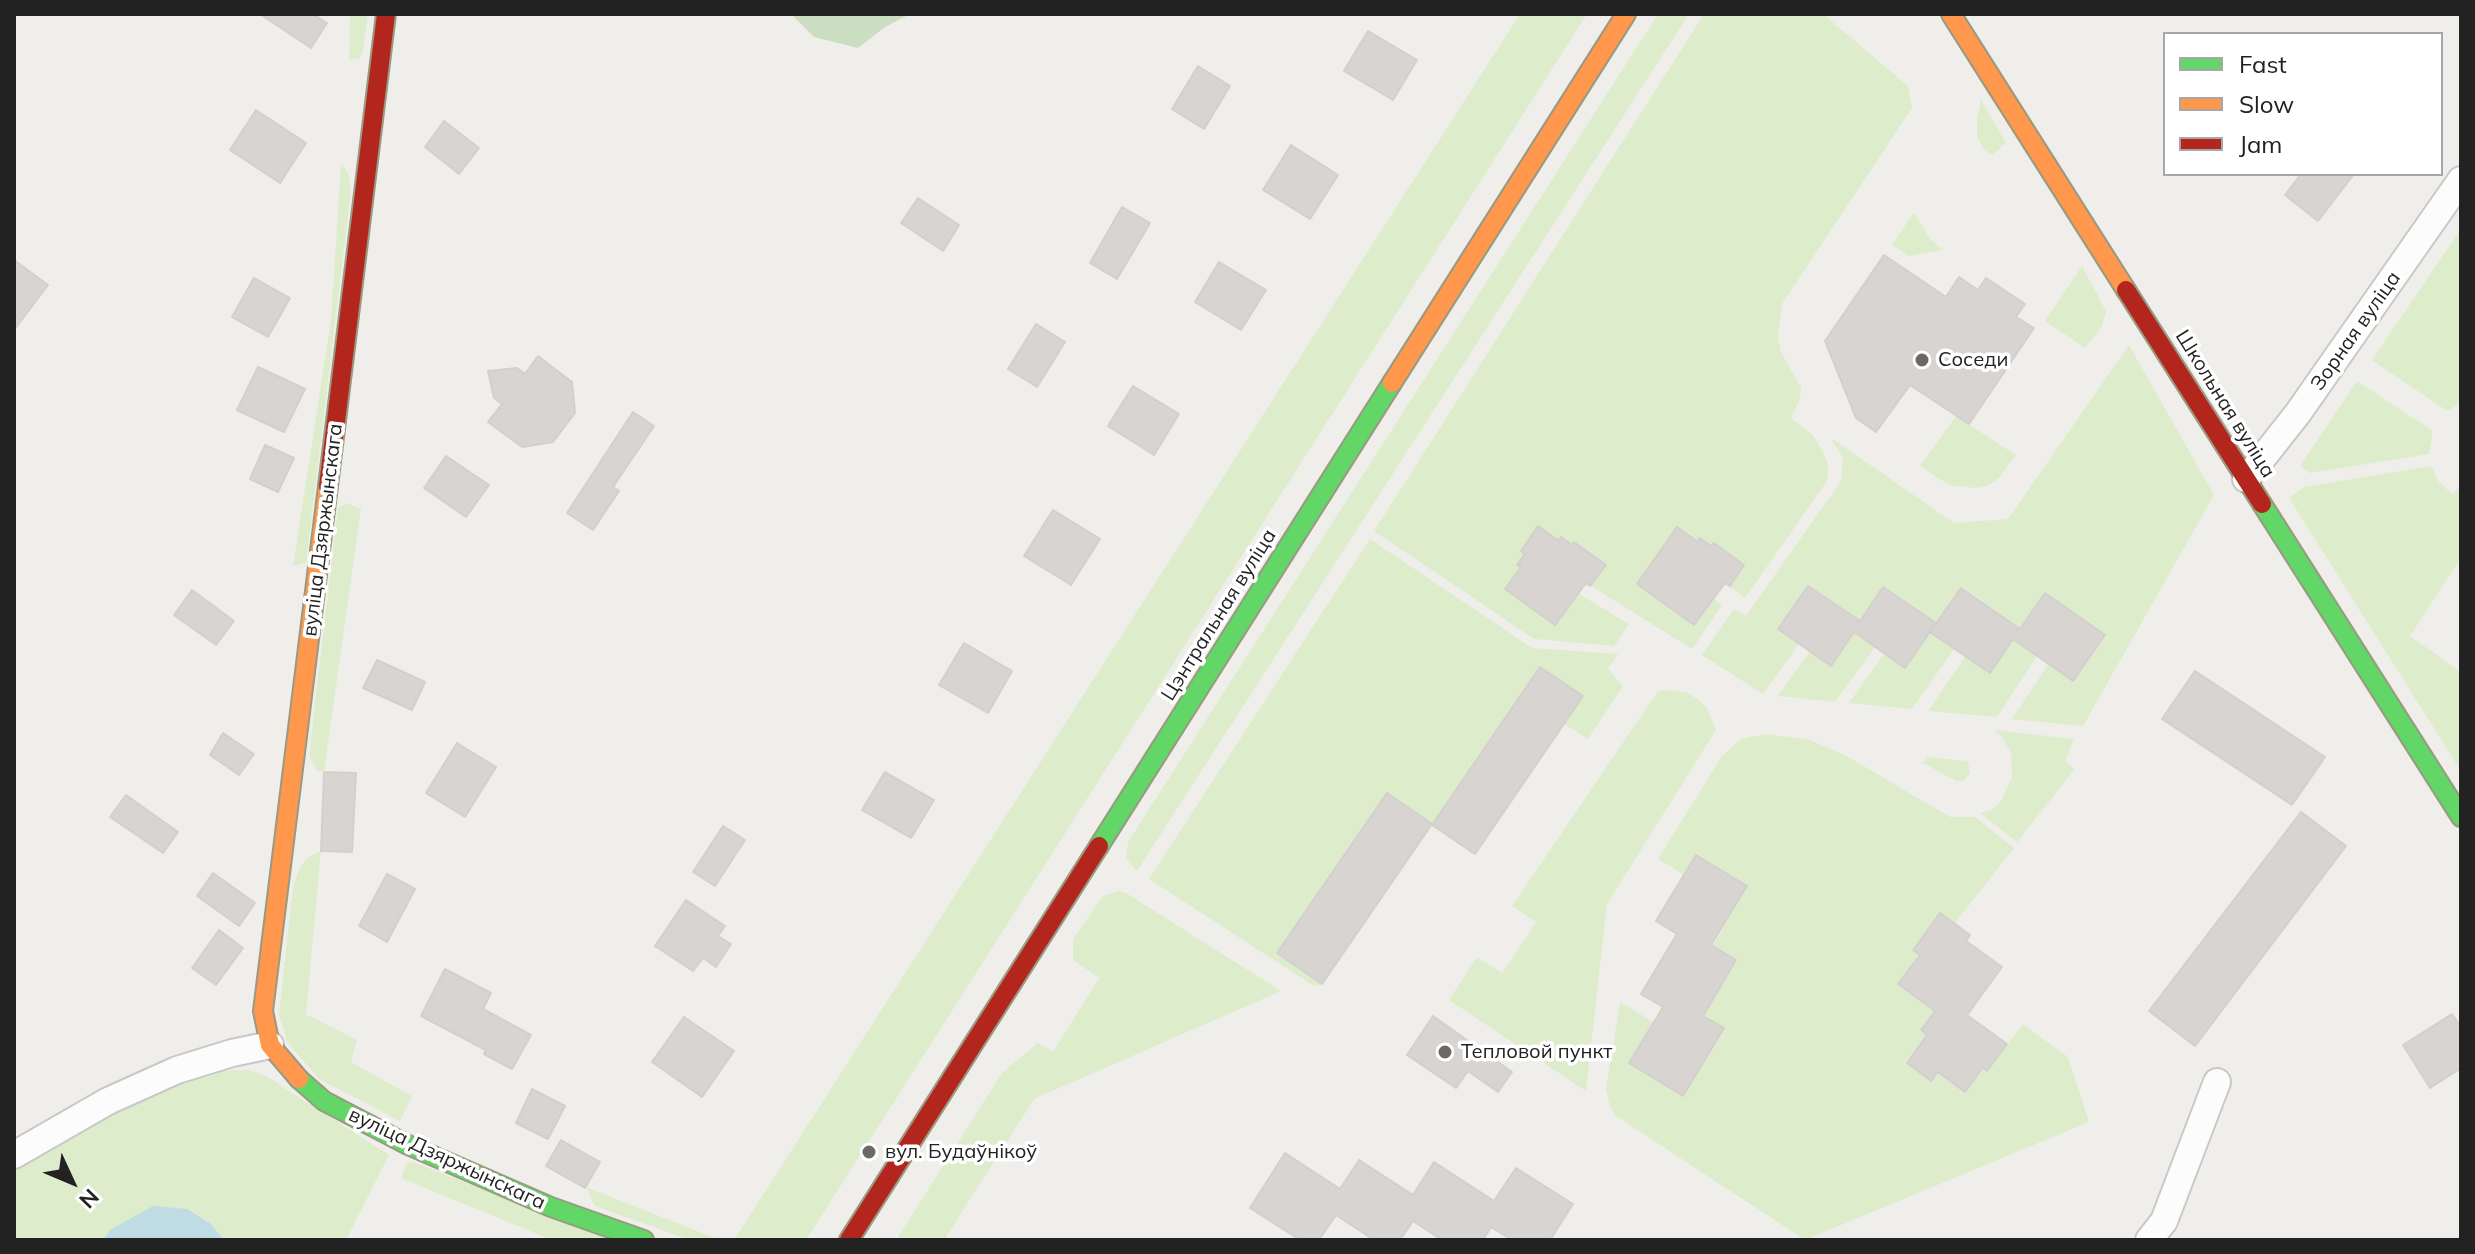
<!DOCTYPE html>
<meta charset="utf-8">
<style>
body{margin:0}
#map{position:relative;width:2475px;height:1254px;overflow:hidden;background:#f0eeeb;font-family:Mulish,sans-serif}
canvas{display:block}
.frame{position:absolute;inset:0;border:16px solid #222;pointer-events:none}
.legend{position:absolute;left:2163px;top:32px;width:280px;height:144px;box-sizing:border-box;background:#fff;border:2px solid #a7a7a7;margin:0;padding:10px 14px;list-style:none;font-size:24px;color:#222}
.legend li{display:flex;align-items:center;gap:16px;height:40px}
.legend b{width:40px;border:2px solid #a7a7a7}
.north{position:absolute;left:32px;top:1142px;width:80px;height:80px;-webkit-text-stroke:6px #fff;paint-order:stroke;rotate:134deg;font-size:22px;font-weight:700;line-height:32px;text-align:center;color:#222}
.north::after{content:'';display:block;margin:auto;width:28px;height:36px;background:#222;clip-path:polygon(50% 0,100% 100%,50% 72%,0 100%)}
</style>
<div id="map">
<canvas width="2475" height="1254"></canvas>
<div class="frame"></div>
<ul class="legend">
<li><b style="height:10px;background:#63d668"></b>Fast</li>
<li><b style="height:10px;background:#ff974d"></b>Slow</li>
<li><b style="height:10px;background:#b3261e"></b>Jam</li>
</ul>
<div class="north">N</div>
</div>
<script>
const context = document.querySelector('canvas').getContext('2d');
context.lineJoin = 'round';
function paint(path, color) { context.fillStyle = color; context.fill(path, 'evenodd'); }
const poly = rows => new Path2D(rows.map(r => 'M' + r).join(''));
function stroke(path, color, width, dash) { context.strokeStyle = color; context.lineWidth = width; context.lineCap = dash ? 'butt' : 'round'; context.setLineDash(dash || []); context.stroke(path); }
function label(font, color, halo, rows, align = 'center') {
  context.font = font + ' Mulish,sans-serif'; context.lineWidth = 7; context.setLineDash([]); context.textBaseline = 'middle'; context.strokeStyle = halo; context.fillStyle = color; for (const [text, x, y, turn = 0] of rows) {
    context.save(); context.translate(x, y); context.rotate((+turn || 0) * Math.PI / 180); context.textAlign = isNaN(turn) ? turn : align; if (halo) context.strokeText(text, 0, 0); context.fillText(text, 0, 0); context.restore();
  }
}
const grass = poly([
 [350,14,368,14,363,50,359,59,349,60],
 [1520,14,1587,14,806,1240,734,1240],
 [1658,14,1689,14,1137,871,1126,859,1128,842],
 [1704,14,1823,14,1908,86,1912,108,1782,304,1778,336,1781,352,1801,388,1800,399,1791,418,1812,434,1822,450,1828,464,1827,481,1745,598,1730,587,1745,565,1714,542,1711,545,1701,537,1698,541,1677,527,1660,551,1660,568,1644,590,1694,626,1714,599,1722,605,1692,649,1591,586,1606,564,1575,542,1572,545,1561,537,1559,541,1538,526,1520,551,1524,554,1517,564,1521,567,1505,590,1555,625,1579,594,1629,624,1614,646,1534,639,1374,531],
 [1981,100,2006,143,1992,155,1983,149,1977,136,1977,118],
 [341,164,348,173,351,190,306,563,293,566,331,320],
 [1914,212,1930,239,1943,250,1909,256,1892,245],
 [2461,229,2461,403,2447,411,2372,360],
 [2082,266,2106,311,2102,326,2085,348,2045,321],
 [2129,345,2214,495,2083,726,2012,719,2048,665,2073,682,2106,636,2045,592,2020,628,1961,586,1936,622,1883,586,1859,620,1808,585,1778,630,1799,644,1763,694,1702,655,1734,609,1746,616,1841,481,1843,458,1830,437,1954,523,2008,519],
 [2357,381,2433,431,2429,454,2310,473,2300,466],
 [1956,416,2016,455,1999,478,1987,486,1976,488,1949,485,1920,466],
 [2431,466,2439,482,2453,495,2461,484,2461,558,2410,636,2461,672,2461,771,2289,498,2304,487],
 [346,503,361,509,324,772,317,771,309,756,338,508],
 [1370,539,1532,648,1618,654,1608,669,1623,686,1588,739,1564,724,1540,667,1432,824,1386,794,1277,953,1322,984,1314,986,1149,879],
 [1930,632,1954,649,1912,709,1849,703,1884,654,1905,668],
 [1853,633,1875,647,1835,702,1778,696,1810,651],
 [2013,640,2037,656,1997,717,1928,711,1965,657,1989,673],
 [1671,690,1687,693,1699,700,1707,708,1716,730,1607,904,1586,1091,1449,1000,1477,957,1502,973,1536,922,1512,906,1658,691],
 [1994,730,2074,739,2065,761,2075,769,2017,842,1980,813,1992,810,2001,801,2012,777,2011,752,2001,736],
 [1766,734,1810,740,1845,755,1950,817,1975,817,2014,848,1955,923,1940,913,1912,949,1919,955,1897,984,1923,1003,1929,997,1939,1004,1920,1031,1926,1036,1905,1063,1931,1082,1938,1073,1965,1093,1983,1068,1988,1071,2023,1024,2068,1057,2089,1122,1805,1240,1616,1116,1610,1107,1606,1088,1620,1002,1653,1022,1628,1063,1683,1097,1725,1029,1704,1015,1737,960,1713,945,1748,886,1697,854,1683,874,1658,859,1722,756,1741,739],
 [1928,757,1968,761,1970,773,1964,780,1956,781,1923,763],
 [321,851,306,1014,357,1040,351,1062,412,1096,400,1121,319,1079,287,1042,279,1014,293,887,300,867,310,856],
 [1118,891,1126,893,1281,991,1034,1099,944,1240,896,1240,1002,1073,1038,1043,1053,1052,1099,978,1073,960,1073,939,1103,896],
 [229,1070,249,1070,266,1076,389,1155,346,1240,224,1240,211,1224,110,1230,103,1240,14,1240,14,1168,110,1113,169,1085,201,1074],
 [413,1162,611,1240,552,1240,401,1178,406,1164],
 [586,1187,720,1240,690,1240,595,1206]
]);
const forest = poly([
 [791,14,910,14,885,27,858,48,814,37]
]);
const water = poly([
 [153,1206,187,1209,211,1224,224,1240,103,1240,110,1230]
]);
const building = poly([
 [260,14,313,14,327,23,311,48,260,14],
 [1368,31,1417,60,1393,100,1344,71,1368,31],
 [1198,66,1230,86,1204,129,1172,109,1198,66],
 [256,110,306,143,280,183,230,150,256,110],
 [444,121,479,148,459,174,425,147,444,121],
 [1291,145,1338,175,1310,219,1263,190,1291,145],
 [2301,174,2354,174,2318,221,2285,195,2301,174],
 [918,198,959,225,943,251,901,223,918,198],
 [1122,207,1150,223,1117,279,1090,263,1122,207],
 [1884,255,1946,297,1959,277,1978,290,1986,278,2025,304,2016,317,2034,328,1969,424,1910,385,1876,432,1856,418,1825,341,1884,255],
 [14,260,48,285,14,330,14,260],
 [1219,262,1266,290,1241,330,1195,302,1219,262],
 [254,278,290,298,268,337,232,317,254,278],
 [1036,324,1065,342,1037,387,1008,369,1036,324],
 [538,356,572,382,575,413,553,442,522,447,488,422,502,404,494,398,488,371,517,368,525,374,538,356],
 [258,367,305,389,284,432,237,410,258,367],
 [1133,386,1179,414,1154,455,1108,426,1133,386],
 [633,412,654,426,613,487,619,491,593,530,567,513,633,412],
 [265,445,294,458,278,492,250,479,265,445],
 [446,456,489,485,466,517,424,488,446,456],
 [1053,510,1100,539,1071,585,1024,556,1053,510],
 [1538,526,1559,541,1561,537,1572,545,1574,542,1606,565,1590,586,1586,583,1555,625,1505,589,1521,567,1517,565,1525,554,1521,551,1538,526],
 [1677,527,1698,542,1700,538,1711,546,1714,543,1744,565,1730,586,1725,583,1694,625,1637,584,1677,527],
 [1808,586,1860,621,1883,587,1936,623,1905,668,1854,632,1831,666,1778,629,1808,586],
 [1961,588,2020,629,2045,593,2105,635,2073,681,2013,639,1990,673,1930,632,1961,588],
 [192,590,234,621,216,645,174,615,192,590],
 [964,643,1012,671,988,713,939,685,964,643],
 [377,660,425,682,412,710,363,688,377,660],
 [1540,667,1583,696,1475,854,1432,825,1540,667],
 [2195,671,2325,757,2292,805,2162,719,2195,671],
 [223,733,254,754,239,775,210,755,223,733],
 [457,743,496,767,465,817,426,793,457,743],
 [324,772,356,773,352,852,321,851,324,772],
 [885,772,934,800,911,838,862,810,885,772],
 [1387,793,1432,824,1322,984,1277,953,1387,793],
 [126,795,178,832,163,853,110,817,126,795],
 [2301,812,2346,846,2195,1046,2149,1011,2301,812],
 [723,826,745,840,715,886,693,872,723,826],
 [1696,855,1747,886,1711,945,1736,960,1703,1016,1724,1028,1683,1096,1629,1063,1663,1007,1641,994,1677,934,1656,921,1696,855],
 [213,873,255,903,239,926,197,896,213,873],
 [387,874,415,889,387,942,359,926,387,874],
 [686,900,725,926,718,936,731,944,716,967,703,958,693,971,655,946,686,900],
 [1940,913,1970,935,1966,941,2002,967,1967,1015,2007,1044,1987,1071,1983,1067,1965,1092,1938,1072,1931,1081,1907,1063,1927,1035,1921,1030,1935,1011,1898,984,1920,955,1913,950,1940,913],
 [219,930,243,948,216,985,192,968,219,930],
 [445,969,491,993,483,1009,531,1035,512,1069,484,1054,486,1050,421,1016,445,969],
 [2452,1014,2461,1027,2461,1068,2430,1088,2403,1045,2452,1014],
 [1433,1016,1512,1072,1498,1092,1468,1071,1456,1088,1407,1055,1433,1016],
 [684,1017,734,1051,702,1097,652,1062,684,1017],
 [532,1089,565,1106,548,1139,516,1123,532,1089],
 [561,1140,600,1162,585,1188,546,1166,561,1140],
 [1285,1153,1340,1189,1359,1160,1413,1195,1434,1162,1494,1201,1516,1168,1573,1204,1550,1240,1512,1240,1491,1227,1483,1240,1442,1240,1413,1221,1400,1240,1374,1240,1336,1215,1319,1240,1300,1240,1250,1208,1285,1153]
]);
const street = poly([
 [2246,479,2298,413,2461,180],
 [14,1155,108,1101,177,1070,232,1053,270,1045],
 [2149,1240,2164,1221,2217,1082]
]);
const fast = poly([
 [2262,504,2461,817],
 [1099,846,1392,383],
 [299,1079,324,1101,408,1145,551,1207,644,1240]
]);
const slow = poly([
 [1951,14,2126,290],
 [1392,383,1626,14],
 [299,1079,270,1045,263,1011,328,486]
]);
const jam = poly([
 [2126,290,2262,504],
 [328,486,386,14],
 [849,1240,1099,846]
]);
const markers = [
 [1922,360,8,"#6a6968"],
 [1445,1052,8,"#6a6968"],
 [869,1152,8,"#6a6968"]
];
const streetNames = [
 ["Зорная вуліца",2356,331,-55],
 ["Школьная вуліца",2225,404,58],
 ["вуліца Дзяржынскага",323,530,-83],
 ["Цэнтральная вуліца",1219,615,-58],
 ["вуліца Дзяржынскага",447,1159,25]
];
const poiNames = [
 ["Соседи",1938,360],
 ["Тепловой пункт",1461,1052],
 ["вул. Будаўнікоў",885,1152]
];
paint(grass, '#ddeccb');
paint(forest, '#cbdec1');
paint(water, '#bfdbe3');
paint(building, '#d7d4d2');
stroke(building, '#d3d0cc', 2);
stroke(street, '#c9c8c7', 30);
stroke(fast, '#999a82', 22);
stroke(slow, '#999a82', 22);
stroke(jam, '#999a82', 22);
stroke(street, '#fdfcfc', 26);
stroke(fast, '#63d668', 18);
stroke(slow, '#ff974d', 18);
stroke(jam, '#b3261e', 18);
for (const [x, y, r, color] of markers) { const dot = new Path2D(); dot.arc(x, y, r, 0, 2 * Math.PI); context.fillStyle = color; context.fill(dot); stroke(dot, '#fff', 3); }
label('20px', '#222', '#fff', streetNames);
label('20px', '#222', '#fff', poiNames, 'left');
</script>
